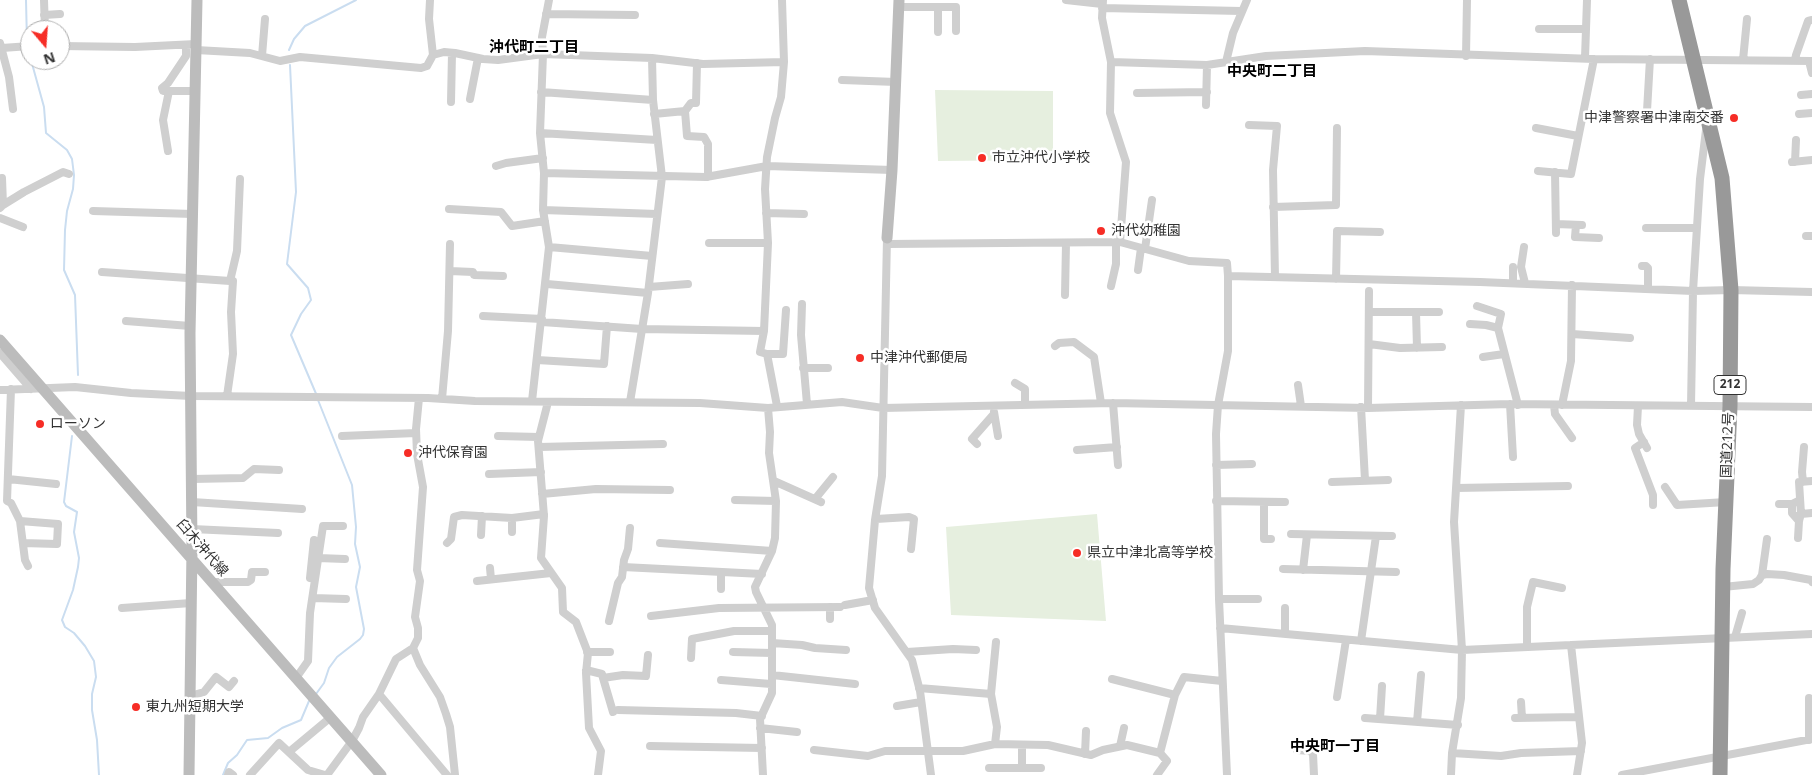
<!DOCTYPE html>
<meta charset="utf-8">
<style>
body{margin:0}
#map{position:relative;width:1812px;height:775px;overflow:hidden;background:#fff;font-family:"Noto Sans",sans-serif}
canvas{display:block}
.north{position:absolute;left:20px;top:20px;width:50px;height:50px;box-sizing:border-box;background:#fff;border:1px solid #adadad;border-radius:50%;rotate:162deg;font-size:14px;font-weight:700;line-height:20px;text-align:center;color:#323232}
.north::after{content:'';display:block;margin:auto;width:18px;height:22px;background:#f62d26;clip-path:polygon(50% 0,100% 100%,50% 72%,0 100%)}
</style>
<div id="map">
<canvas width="1812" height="775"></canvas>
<div class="north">N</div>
</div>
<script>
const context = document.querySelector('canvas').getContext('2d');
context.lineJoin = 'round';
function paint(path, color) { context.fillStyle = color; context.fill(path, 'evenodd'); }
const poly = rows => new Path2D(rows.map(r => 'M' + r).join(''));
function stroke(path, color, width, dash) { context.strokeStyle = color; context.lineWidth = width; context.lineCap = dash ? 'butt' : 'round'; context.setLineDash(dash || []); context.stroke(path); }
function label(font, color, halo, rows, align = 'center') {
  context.font = font + ' "Noto Sans","Noto Sans JP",sans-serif'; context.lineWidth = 5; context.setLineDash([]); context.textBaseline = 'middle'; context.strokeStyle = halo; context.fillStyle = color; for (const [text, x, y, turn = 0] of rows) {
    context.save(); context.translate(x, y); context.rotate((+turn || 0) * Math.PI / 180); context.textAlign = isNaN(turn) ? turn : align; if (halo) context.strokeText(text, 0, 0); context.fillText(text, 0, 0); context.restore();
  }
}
const green = poly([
 [935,90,1053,91,1053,160,938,161],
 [1097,514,1106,621,951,615,946,527]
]);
const stream = poly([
 [26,0,27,43],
 [28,50,30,57],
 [289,50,294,39,305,26,356,0],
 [31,60,44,107,46,133,67,150,72,159,74,175,73,189,67,211,65,230,64,270,75,295,78,375],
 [290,65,296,192,287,264,308,288,311,300,301,314,291,335,317,396],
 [72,436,64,502,66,506,77,512,74,532,79,558,78,567,73,590,62,620,65,627,74,633,85,646,94,661,96,677,92,694,92,710,97,740,99,775],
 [316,694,324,683,329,668,337,657,360,639,363,635,364,629,356,587,360,567,355,544,356,527,352,485,318,400],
 [223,775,228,763,237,755,247,740,268,738,282,728,301,720,309,701]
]);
const street = poly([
 [44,0,45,30],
 [430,0,429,19,433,55,444,52,455,53,483,59,498,60,543,54,540,133,544,173,543,210,549,247,532,401],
 [549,0,542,37,543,54,652,58,703,64,784,62],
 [1066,0,1102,4],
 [1103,0,1102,18,1111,62,1110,113,1126,162,1120,242],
 [899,7,956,7,956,31],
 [1102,8,1241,11],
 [546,14,635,15],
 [44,15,60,14],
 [1539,29,1586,29],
 [938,32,938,7],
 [0,43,9,77,13,109],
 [186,45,186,56,168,83,162,88,163,91,196,91],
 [60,46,135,47,196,44],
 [2,48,30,46],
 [196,50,250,53,280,61,300,57,421,68,427,66,433,55],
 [262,56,265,19],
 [1466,56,1467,0],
 [1585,58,1587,0],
 [1743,60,1747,19],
 [1795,61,1796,55,1808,21,1812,20],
 [1809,61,1812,73],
 [1111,62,1207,65,1266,56,1365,51,1594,59,1812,61],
 [1226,62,1233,33,1247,0],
 [697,63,696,103,691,103,685,111,687,136,704,137,708,144,708,177],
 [842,80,896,82],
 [541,92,653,100],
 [1137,93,1207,92],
 [1801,95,1812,94],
 [470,99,478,58],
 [451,102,452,53],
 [1206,105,1207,65],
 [1647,111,1650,59],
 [654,114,685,111],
 [1799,114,1812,113],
 [1249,125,1277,126,1273,170,1275,277],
 [1536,128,1578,136],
 [540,133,657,140],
 [168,151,163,120,169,91],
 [1792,162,1812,160],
 [1795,162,1796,140],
 [496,166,506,163,543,158],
 [1538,171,1571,174,1594,59],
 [1555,172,1556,233],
 [544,173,706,177,767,166,892,170],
 [3,205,24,192,63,172,69,174],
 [1273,207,1336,205,1337,128],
 [0,208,3,205,2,178],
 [449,209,501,212,512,226,545,221],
 [543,210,657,214],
 [93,211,193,214],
 [766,213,804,214],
 [0,218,23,227],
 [1556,224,1582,225],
 [1576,225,1575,237,1599,238],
 [1646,228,1697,228],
 [1806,236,1812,236],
 [887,238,882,476,875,520,869,588,875,608,912,660,920,691,931,775],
 [709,243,768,243],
 [888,244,1120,242,1189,261,1227,263,1228,276],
 [549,247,652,256],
 [1524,247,1521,267,1525,283],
 [1145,249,1152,200],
 [1642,266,1646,266,1648,268,1648,289],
 [1138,270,1141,248],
 [450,271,473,272,474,275,503,276],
 [102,272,230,281,237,251,240,179],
 [1336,279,1337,231,1380,232],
 [1513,283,1513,267],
 [547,284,648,293],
 [1111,286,1116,264,1116,243],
 [649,287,688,284],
 [1065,295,1066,243],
 [802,304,801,335,807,404],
 [1477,306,1501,314,1498,328,1518,405],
 [1369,312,1439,312],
 [1416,312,1417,348],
 [483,316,542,319],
 [126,321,190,326],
 [542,322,642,329,764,331],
 [1470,324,1486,325,1498,328],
 [1572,334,1630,338],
 [1369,344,1400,348,1442,347],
 [1055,346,1059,343,1074,342,1094,357,1101,403],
 [0,353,31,389],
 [767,354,783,354,786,310],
 [1483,357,1504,354],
 [537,360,604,364,607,326],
 [803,368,828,368],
 [1015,383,1025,389,1025,404],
 [1298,385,1301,406],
 [11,389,7,501,11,503,20,521,25,560,28,566],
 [0,390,75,387,131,393,191,396,428,398,475,401,700,403,768,408,842,402,883,408,1113,403,1368,408,1510,404,1812,407],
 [227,396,233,354,231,312,233,281,230,281],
 [442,399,448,331,450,244],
 [548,402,538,441,544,516,541,558,562,588,563,612,576,622,588,653,586,673,589,728,601,751,598,775],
 [630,402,648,293,662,177,653,100,652,58],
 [1113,403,1118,465],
 [1510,404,1513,457],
 [1554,405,1555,414,1572,438],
 [1562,405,1571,361,1572,285],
 [777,406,767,354,760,352,764,331,768,243,765,189,767,157,775,118,781,97,784,62,782,0],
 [1638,406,1637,425,1639,434,1647,448],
 [1691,406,1693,291,1700,179,1706,130],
 [1361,407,1365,480],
 [1368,408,1369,291],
 [994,412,998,436],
 [342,436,416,433],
 [498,436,539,437],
 [1644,442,1635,448,1653,495,1653,505],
 [977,444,972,439,994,414],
 [539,447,663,444],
 [1077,450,1117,447],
 [1216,465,1252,464],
 [489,474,541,472],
 [8,479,56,484],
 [192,479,243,478,254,469,279,470],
 [774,481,821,502],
 [1332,482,1388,480],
 [1803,482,1802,472,1804,447],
 [1665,487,1677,505,1726,502],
 [1456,488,1568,486],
 [542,494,596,489,670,490],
 [815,499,833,477],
 [735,500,776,501],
 [1216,501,1285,502],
 [192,502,302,509],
 [1264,502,1264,539,1271,539],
 [1779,504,1792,504],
 [1801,514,1812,513],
 [876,519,909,517,914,519,911,549],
 [20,521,58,524,57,544,23,543],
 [1799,521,1792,513,1792,504,1800,500],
 [192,529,278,533],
 [512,532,512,518,544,514],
 [1291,534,1392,536],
 [481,535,482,516],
 [1798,538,1799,521,1801,514,1799,482,1812,481],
 [314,540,310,578,315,579],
 [447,543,451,539,454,517,462,515,512,518],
 [660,543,772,551],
 [318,558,345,559],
 [623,567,762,574],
 [490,568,491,579],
 [1283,569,1396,572],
 [1303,570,1307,535],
 [721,572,721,589],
 [1762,575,1767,539],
 [477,581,551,573],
 [212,582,248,582,251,580,252,572,265,572],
 [1723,587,1753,584,1759,580,1762,575,1767,574,1784,575,1811,580,1812,582],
 [313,598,346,599],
 [1219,599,1258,599],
 [845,605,873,600],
 [830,607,830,619],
 [122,608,191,603],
 [651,616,719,608,840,607],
 [609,621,618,583,622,577,624,560,628,549,630,528],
 [1220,628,1462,650,1812,634],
 [1285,634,1285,608],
 [1735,637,1742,613],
 [1361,641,1376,536],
 [772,643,802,645,815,648,846,650],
 [1571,645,1582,743,1577,775],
 [1527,647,1527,607,1533,582,1562,588],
 [413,648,420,665,440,697,446,714,450,727,455,775],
 [587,652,610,652],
 [733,652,772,653],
 [907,652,953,649,976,650],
 [691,658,692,639,734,631,772,631],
 [586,670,602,674,603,678,623,675,646,676,648,655],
 [772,675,855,684],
 [296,678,308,661,310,613,323,526,343,526],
 [603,678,613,712],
 [1112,679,1175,695],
 [721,680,771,684],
 [919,688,991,694],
 [379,694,447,775],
 [190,696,204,692,216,677,229,687,234,681],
 [1337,697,1346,640],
 [1809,698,1809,740],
 [1521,702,1522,718],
 [897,706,921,702],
 [618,710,736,713,762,716],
 [1365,718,1458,725],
 [1515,718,1579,717],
 [1380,719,1382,686],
 [1417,722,1421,675],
 [760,728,797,732],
 [995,744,997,727,991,694,996,642],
 [650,746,762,748],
 [1120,746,1124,728],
 [814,750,868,756,885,751,963,751,995,744,1048,745,1091,755,1103,750,1127,745,1160,753,1167,761,1157,775],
 [1297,750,1310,751,1313,754,1314,775],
 [289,752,331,717],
 [1160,753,1175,695,1184,677,1222,681],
 [1452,753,1501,756,1521,753,1581,751],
 [1085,754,1086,731],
 [989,768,1022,768,1022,745],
 [1022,768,1041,768],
 [228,775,229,772,233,775],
 [250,775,279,743,308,770,325,775],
 [327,775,352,741,359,728,363,717,379,694,396,659,413,648,418,638,418,628,415,617,420,581,417,570,423,487,417,454,416,429,419,398],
 [763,775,760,719,772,693,772,625,756,592,755,587,772,551,775,538,776,501,769,453,770,432,768,408],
 [1227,775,1219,599,1216,434,1218,405,1228,351,1228,276,1480,282,1693,291,1731,290,1812,292],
 [1451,775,1452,753,1461,698,1462,650,1454,522,1461,405],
 [1622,775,1812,739]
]);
const secondary = poly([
 [887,238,892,170,899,0],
 [0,340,381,775],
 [189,775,192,548,190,333,197,0]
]);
const highway = poly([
 [1679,0,1722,178,1731,290,1730,406,1723,569,1720,775]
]);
const markers = [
 [1734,118,5,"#f62d26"],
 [982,158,5,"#f62d26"],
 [1101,231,5,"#f62d26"],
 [860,358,5,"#f62d26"],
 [40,424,5,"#f62d26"],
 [408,453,5,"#f62d26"],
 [1077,553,5,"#f62d26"],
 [136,707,5,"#f62d26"]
];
const shields = [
 [1730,385,32]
];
const shieldNames = [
 ["212",1730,385]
];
const poiNames = [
 ["中津警察署中津南交番",1724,118,"right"],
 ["市立沖代小学校",992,158],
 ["沖代幼稚園",1111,231],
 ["中津沖代郵便局",870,358],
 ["ローソン",50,424],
 ["沖代保育園",418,453],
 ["県立中津北高等学校",1087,553],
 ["東九州短期大学",146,707]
];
const streetNames = [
 ["国道212号",1728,445,-88],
 ["臼木沖代線",202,548,49]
];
const neighbourhoodNames = [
 ["沖代町二丁目",534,48],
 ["中央町二丁目",1272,72],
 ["中央町一丁目",1335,747]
];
paint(green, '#e6efdf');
stroke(stream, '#caddf0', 2);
stroke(street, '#cfcfcf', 8);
stroke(secondary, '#bcbcbc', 11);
stroke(highway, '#999', 15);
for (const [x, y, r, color] of markers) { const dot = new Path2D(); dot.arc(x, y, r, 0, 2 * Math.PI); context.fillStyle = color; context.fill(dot); stroke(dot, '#fff', 2); }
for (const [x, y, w] of shields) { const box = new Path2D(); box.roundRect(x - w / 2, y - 9.5, w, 19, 4); context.fillStyle = '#fff'; context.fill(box); stroke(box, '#323232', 1); }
label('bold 12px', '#323232', null, shieldNames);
label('14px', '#323232', '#fff', poiNames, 'left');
label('14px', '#323232', '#fff', streetNames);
label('bold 15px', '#000', '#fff', neighbourhoodNames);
</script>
